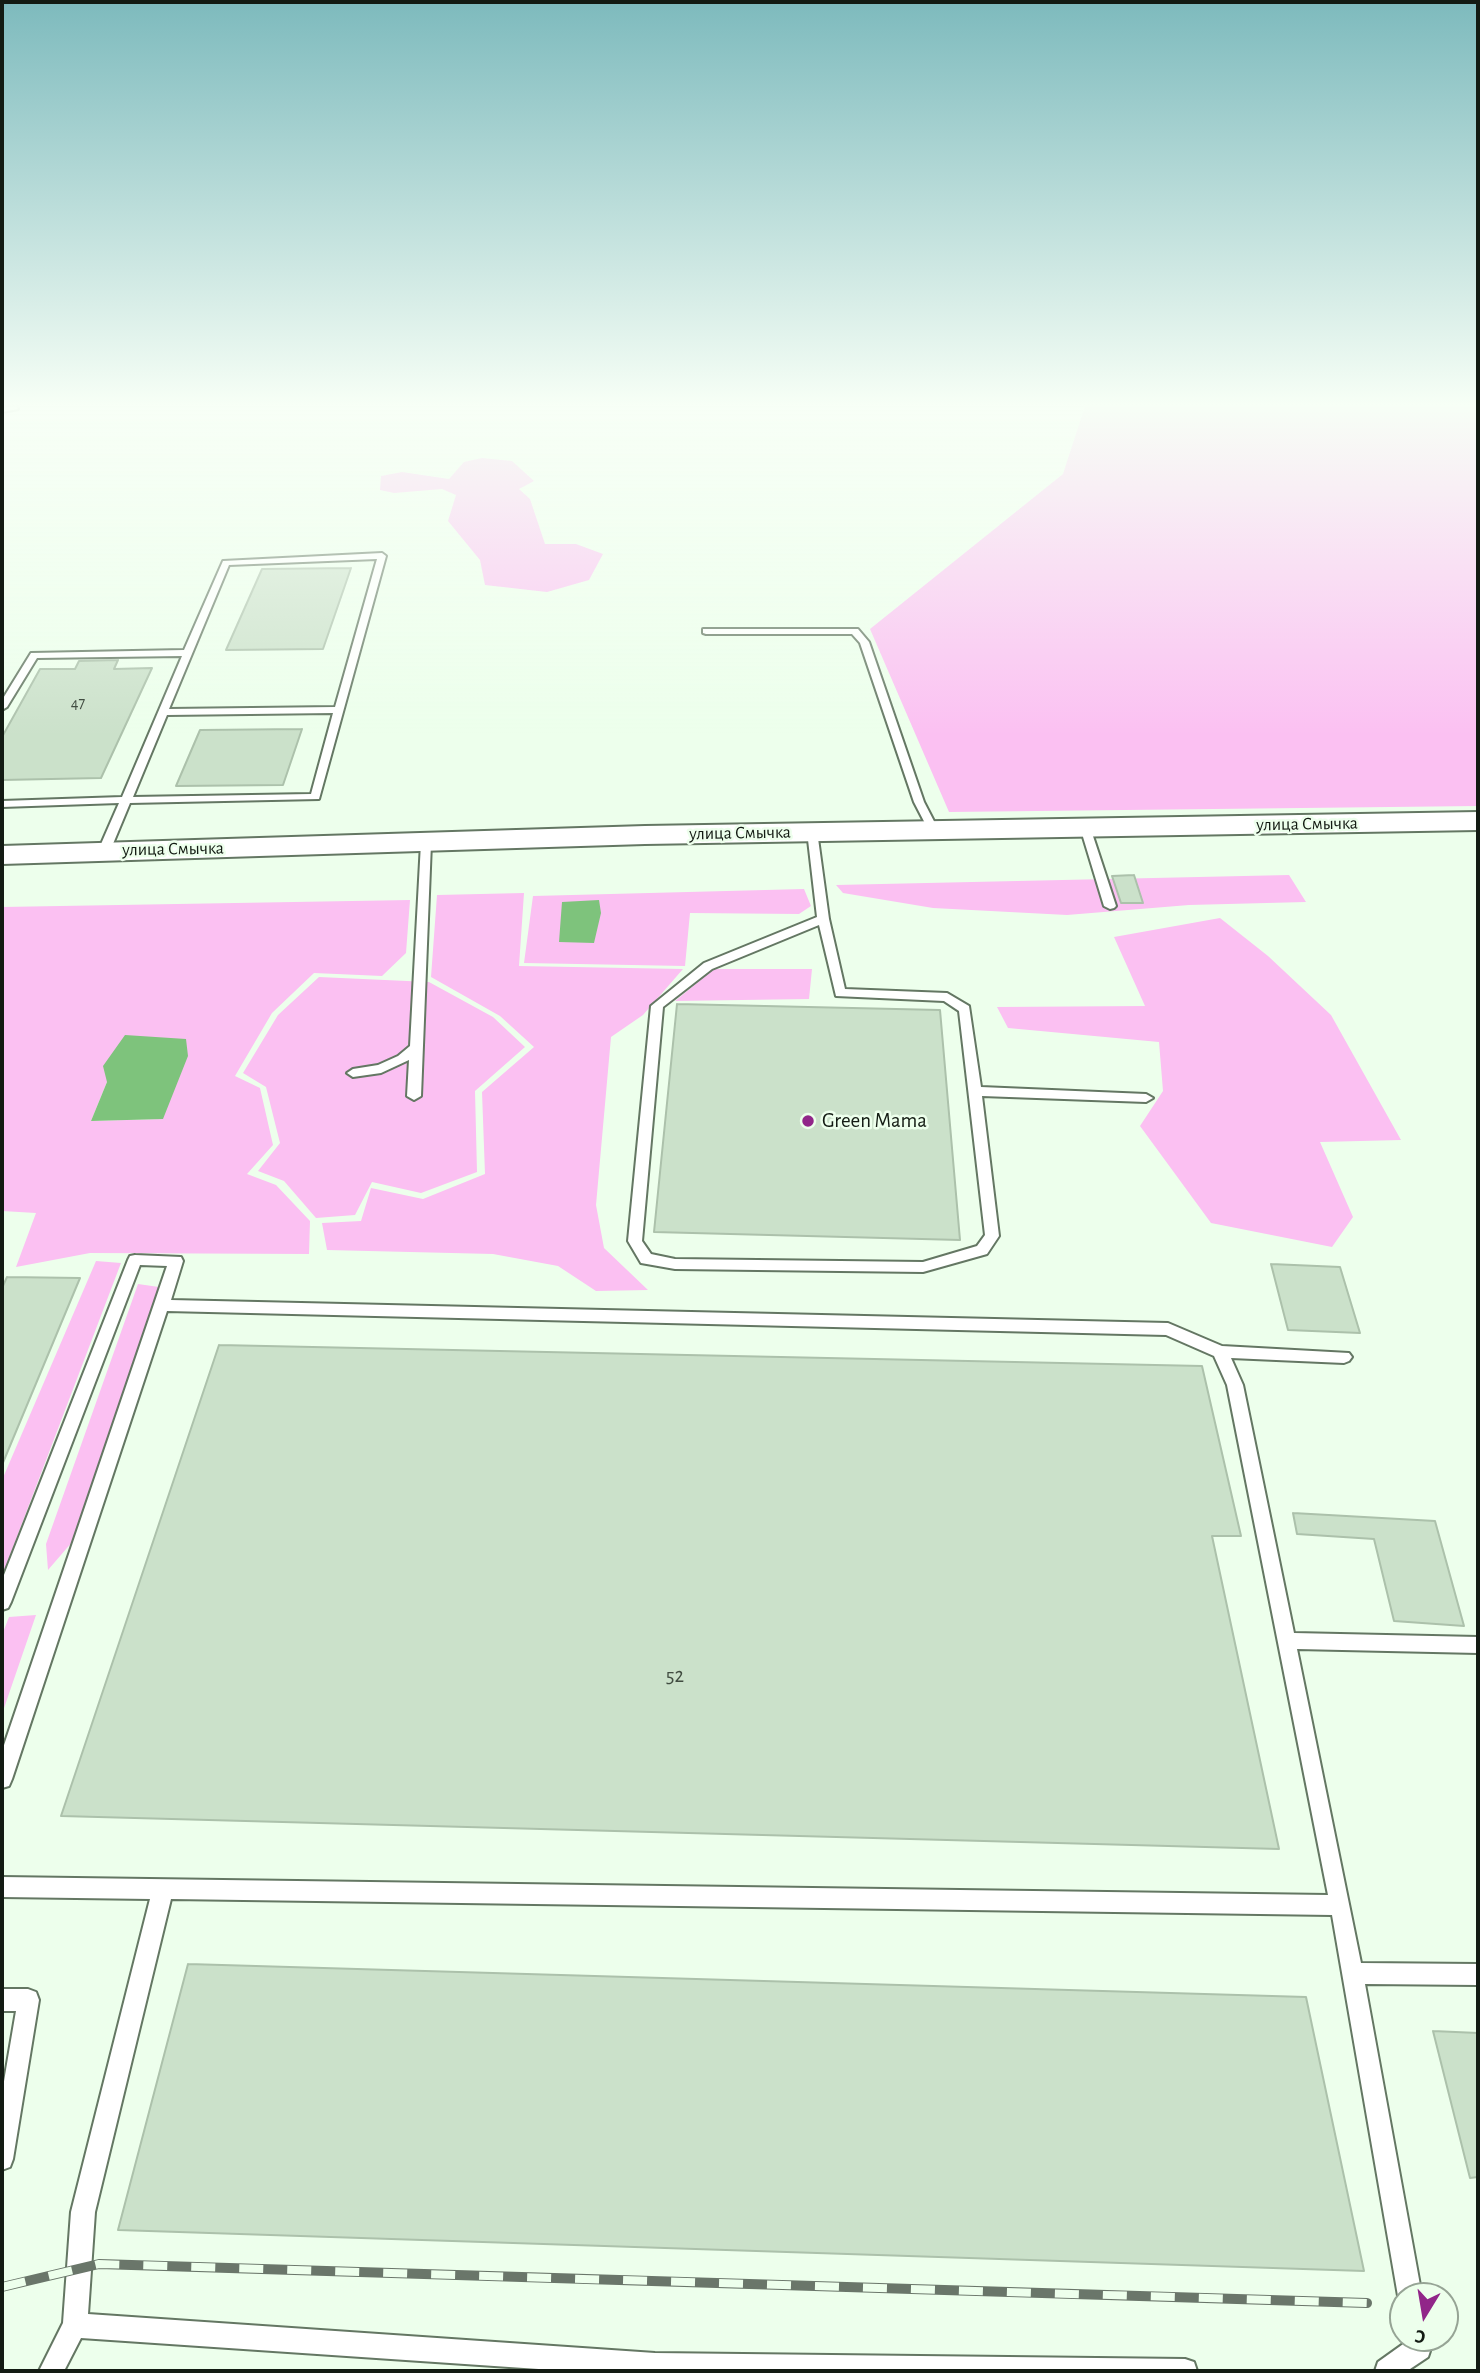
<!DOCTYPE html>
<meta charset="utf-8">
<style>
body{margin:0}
#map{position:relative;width:1480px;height:2373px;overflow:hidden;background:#edffec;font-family:"Alegreya Sans",sans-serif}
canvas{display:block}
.frame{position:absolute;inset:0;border:4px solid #131b13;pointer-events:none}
.north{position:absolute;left:1389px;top:2282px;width:70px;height:70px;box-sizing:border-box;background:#edffec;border:2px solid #96a495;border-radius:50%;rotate:191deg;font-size:19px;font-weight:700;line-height:28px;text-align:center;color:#131b13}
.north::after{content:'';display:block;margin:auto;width:24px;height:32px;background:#912689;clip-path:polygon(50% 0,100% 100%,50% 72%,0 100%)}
</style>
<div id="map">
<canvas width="1480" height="2373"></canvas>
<div class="frame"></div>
<div class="north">С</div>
</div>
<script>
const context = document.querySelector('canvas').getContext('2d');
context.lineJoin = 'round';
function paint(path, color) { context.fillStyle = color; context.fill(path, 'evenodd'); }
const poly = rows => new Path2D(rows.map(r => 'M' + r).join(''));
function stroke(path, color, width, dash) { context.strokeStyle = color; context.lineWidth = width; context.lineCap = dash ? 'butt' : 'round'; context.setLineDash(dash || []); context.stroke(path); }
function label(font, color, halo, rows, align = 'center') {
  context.font = font + ' "Alegreya Sans",sans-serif'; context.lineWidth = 5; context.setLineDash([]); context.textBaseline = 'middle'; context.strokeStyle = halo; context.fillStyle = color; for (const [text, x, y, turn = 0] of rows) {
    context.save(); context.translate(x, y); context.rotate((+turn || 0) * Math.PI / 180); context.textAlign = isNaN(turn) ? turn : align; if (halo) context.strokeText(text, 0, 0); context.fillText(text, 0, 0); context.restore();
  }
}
const green = poly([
 [1086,403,1478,403,1478,806,949,812,870,629,1063,474],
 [482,458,512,461,534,481,519,489,530,499,545,544,576,544,603,554,589,580,547,592,485,585,480,560,448,521,456,495,442,489,394,493,380,490,381,476,402,472,449,479,464,462],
 [1289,875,1306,902,1189,905,1067,915,933,908,843,893,836,885],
 [804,889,811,906,799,914,690,913,685,966,524,963,533,896],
 [524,893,519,966,683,969,643,1015,611,1037,596,1205,604,1248,648,1290,596,1291,558,1266,493,1254,327,1250,322,1223,361,1221,371,1188,423,1199,485,1174,482,1092,534,1047,500,1016,431,977,437,895],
 [410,900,406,953,382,976,314,973,272,1013,235,1076,260,1088,273,1145,247,1174,276,1185,310,1221,309,1254,90,1253,16,1267,36,1213,2,1211,2,907],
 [107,1082,163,1119,91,1121],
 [1220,918,1268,956,1331,1015,1401,1140,1320,1142,1353,1217,1332,1247,1211,1223,1140,1126,1163,1091,1159,1042,1008,1028,997,1007,1145,1006,1114,937],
 [714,969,812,969,809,999,675,1001],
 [319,977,429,982,493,1017,525,1047,475,1091,477,1172,421,1193,372,1182,355,1215,316,1218,284,1181,258,1171,280,1143,266,1087,243,1073,278,1015],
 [96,1261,121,1263,2,1576,2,1480],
 [138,1284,159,1287,73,1541,48,1570,46,1544],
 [36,1615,2,1714,2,1635,9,1617]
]);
const water = poly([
 [599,900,601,913,594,943,559,942,562,902],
 [125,1035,186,1039,188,1056,163,1119,91,1121,107,1082,103,1066]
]);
const building = poly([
 [351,568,323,649,226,650,262,569,351,568],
 [118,660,114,669,152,668,101,778,2,780,2,737,40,669,75,669,79,661,118,660],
 [302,729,283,785,176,786,200,730,302,729],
 [1134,875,1143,903,1121,903,1112,876,1134,875],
 [677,1004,940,1010,960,1240,654,1232,677,1004],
 [1271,1264,1340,1267,1360,1333,1288,1330,1271,1264],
 [7,1277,80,1278,2,1465,2,1288,7,1277],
 [219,1345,1202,1366,1241,1536,1212,1536,1279,1849,61,1816,219,1345],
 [1293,1513,1435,1521,1464,1626,1394,1621,1374,1539,1297,1534,1293,1513],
 [188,1964,1306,1997,1364,2271,118,2230,188,1964],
 [1433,2031,1478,2033,1478,2177,1470,2178,1433,2031]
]);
const lane = poly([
 [16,406,18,409,2,412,2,408,16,406],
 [382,553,386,556,319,799,130,803,110,851,104,854,98,851,119,803,2,807,2,801,122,797,182,656,37,658,7,707,2,710,2,700,31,653,184,650,223,561,382,553],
 [377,559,335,707,169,709,229,565,377,559],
 [333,713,311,794,133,797,167,715,333,713],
 [703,629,858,629,869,642,924,802,938,829,937,831,929,831,914,802,860,643,852,634,706,634,703,633,703,629],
 [1085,824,1090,827,1116,906,1114,908,1110,909,1104,906,1080,827,1085,824],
 [812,828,817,831,829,919,845,989,947,993,969,1006,981,1087,1146,1094,1153,1098,1146,1102,982,1096,999,1236,987,1254,923,1272,675,1269,641,1263,628,1241,651,1006,704,963,817,917,807,831,812,828],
 [819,925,836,996,944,1001,959,1011,985,1235,977,1246,923,1262,675,1259,651,1254,642,1241,663,1007,712,969,819,925],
 [426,840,431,843,421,1096,414,1100,407,1096,409,1060,381,1073,353,1077,347,1073,353,1069,378,1065,398,1056,410,1046,421,843,426,840],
 [135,1255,181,1257,183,1261,171,1300,1168,1323,1222,1346,1349,1353,1352,1357,1349,1361,1344,1363,1231,1358,1243,1385,1294,1633,1478,1637,1478,1653,1297,1649,1361,1963,1478,1964,1478,1985,1365,1984,1422,2296,1403,2296,1403,2305,1398,2296,1332,1915,171,1899,95,2212,88,2314,655,2353,1185,2359,1194,2362,1197,2371,568,2371,81,2338,64,2371,39,2371,63,2323,71,2212,150,1899,2,1897,2,1877,1328,1895,1227,1385,1214,1356,1166,1335,167,1311,12,1779,9,1786,2,1788,2,1751,167,1266,140,1265,11,1602,8,1608,2,1610,2,1580,128,1260,130,1256,135,1255],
 [2,1989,28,1989,36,1992,39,2000,13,2159,10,2167,2,2170,2,2093,16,2011,2,2011,2,1989],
 [1406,2338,1430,2338,1431,2348,1428,2357,1407,2371,1375,2371,1378,2362,1406,2342,1406,2338]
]);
const secondary = poly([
 [1478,812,1478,830,645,844,2,864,2,846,645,826,1478,812]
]);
const rail = poly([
 [2,2287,99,2264,1367,2303]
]);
const markers = [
 [808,1121,7,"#912689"]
];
const farNumbernames = [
 ["47",78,703]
];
const farStreetnames = [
 ["улица Смычка",1307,824,-1],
 ["улица Смычка",740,833,-1],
 ["улица Смычка",173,849,-1]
];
const poiNames = [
 ["Green Mama",822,1121]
];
const nearNumbernames = [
 ["52",675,1676]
];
paint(green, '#fbc0f2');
paint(water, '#7ec37c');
paint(building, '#cbe1ca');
stroke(building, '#acc1ab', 2);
stroke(lane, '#647763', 4);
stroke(secondary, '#647763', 4);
paint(lane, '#fff');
paint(secondary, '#fff');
stroke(rail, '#6a766a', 10);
stroke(rail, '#edffec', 8, [24]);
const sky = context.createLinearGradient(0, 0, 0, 736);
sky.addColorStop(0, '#7dbabd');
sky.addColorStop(0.55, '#f7fff6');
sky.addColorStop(1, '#f7fff600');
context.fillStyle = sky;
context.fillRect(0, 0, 1480, 736);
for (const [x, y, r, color] of markers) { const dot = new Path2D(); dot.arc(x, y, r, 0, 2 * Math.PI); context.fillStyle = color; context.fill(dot); stroke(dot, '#edffec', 2.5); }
label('16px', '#414c41', null, farNumbernames);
label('18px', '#131b13', '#edffec', farStreetnames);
label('21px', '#131b13', '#edffec', poiNames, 'left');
label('21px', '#414c41', null, nearNumbernames);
</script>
